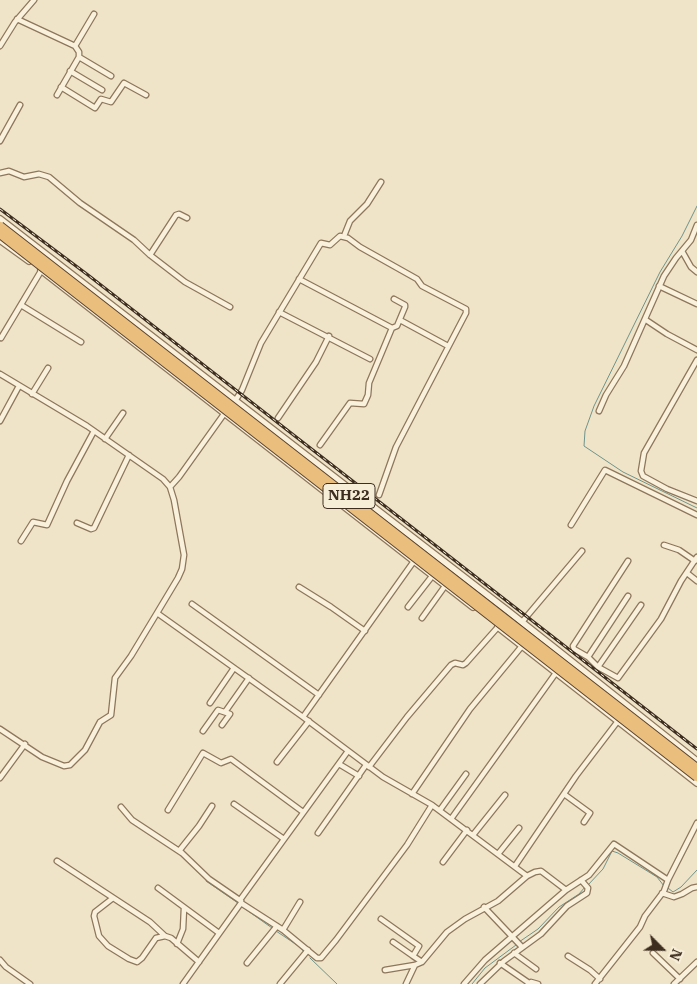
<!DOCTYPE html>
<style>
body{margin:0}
#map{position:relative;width:697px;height:984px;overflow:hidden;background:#f0e4c8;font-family:"IBM Plex Serif",serif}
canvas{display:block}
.north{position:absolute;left:637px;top:924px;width:50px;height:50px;-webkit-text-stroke:4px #f7eed8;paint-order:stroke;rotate:113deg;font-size:14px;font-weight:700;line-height:20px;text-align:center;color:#3d2e20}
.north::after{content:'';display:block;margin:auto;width:18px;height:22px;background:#3d2e20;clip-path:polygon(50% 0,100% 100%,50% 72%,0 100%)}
</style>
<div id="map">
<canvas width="697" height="984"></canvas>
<div class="north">N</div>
</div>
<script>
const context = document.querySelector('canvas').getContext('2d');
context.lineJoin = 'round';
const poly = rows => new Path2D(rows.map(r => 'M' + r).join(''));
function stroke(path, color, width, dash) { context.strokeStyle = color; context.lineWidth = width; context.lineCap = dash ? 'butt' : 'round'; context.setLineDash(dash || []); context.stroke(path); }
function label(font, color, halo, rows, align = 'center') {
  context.font = font + ' "IBM Plex Serif",serif'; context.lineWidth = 5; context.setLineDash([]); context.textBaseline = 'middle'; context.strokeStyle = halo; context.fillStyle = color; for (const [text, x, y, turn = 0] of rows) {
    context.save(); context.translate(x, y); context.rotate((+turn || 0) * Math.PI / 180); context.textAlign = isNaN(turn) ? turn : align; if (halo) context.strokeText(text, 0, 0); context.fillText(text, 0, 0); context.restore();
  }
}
const stream = poly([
 [697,206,682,236,660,272,594,406,585,431,584,446,623,472,697,508],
 [206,881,238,903],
 [588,885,603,869,612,851,618,853,657,877,664,886],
 [668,888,673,892,681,887,697,870],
 [241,906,272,928],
 [276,931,297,945],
 [519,942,538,929,559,907,579,894,585,887],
 [300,947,304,952],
 [310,958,337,984],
 [472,984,485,968,516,945]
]);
const minor = poly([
 [17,19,75,46,94,14],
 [0,46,15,22,34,0],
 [79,57,111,76],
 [70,71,102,90],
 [61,87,95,108,101,99,111,102,124,83,146,95],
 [57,95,79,57,79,52,75,46],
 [0,141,20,105],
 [0,173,9,171,24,177,39,174,49,177,80,203,134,240,150,255,185,282,230,307],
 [344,236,350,221,367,204,381,182],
 [682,251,691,267,697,272],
 [150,255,176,215,179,214,187,218],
 [299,279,392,328,397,326,405,307,405,305,394,299],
 [659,286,697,304],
 [21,305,81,342],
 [279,312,370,359],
 [400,320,448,346],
 [646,320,667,334,697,350],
 [1,338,41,271],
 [0,374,87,426,163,479,170,487],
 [32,394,48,368],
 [235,401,242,390,261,343,321,243,330,245,340,236,348,238,360,247,417,279,422,286,466,309,466,313,396,447,379,495],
 [599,411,606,395,624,366,664,276,676,258,691,240,697,225],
 [224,414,179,477,170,487,174,500,184,555,182,569,178,578,157,613,303,717,383,777,432,805,527,876,498,901,465,919,447,932,422,962,415,965,385,970],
 [278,418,316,362,329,336],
 [0,421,19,386],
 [105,439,123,413],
 [320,445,350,403,364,404,368,395,369,383,392,328],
 [697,501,667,489,643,476,641,471,644,453,697,360],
 [77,523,91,529,94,528,129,455],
 [571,525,605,470,697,515],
 [21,541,33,522,47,525,67,481,94,431],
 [664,545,679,550,695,561],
 [687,573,697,581],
 [299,587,331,607,365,631],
 [628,596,588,657,598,667,618,678,661,619,681,581,697,557],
 [192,604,319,695],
 [408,607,433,575],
 [422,618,445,586],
 [522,622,582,551],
 [588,657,574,649,573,646,628,561],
 [598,667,641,605],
 [210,703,234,668],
 [225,712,249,678],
 [303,717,414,561],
 [0,729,42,757,64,766,70,765,85,750,100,722,111,715,115,678,131,656,157,613],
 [203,731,218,710,230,714,222,725],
 [277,762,309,721],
 [339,764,359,776],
 [369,767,407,717,451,665,455,663,463,665,466,663,498,627],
 [0,778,25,744],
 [412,794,470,709,522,646],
 [564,794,590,813,584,822],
 [234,804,284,839],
 [121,807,132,820,182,853,209,879,241,901],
 [168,810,203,753,221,763,231,759,303,812],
 [440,810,466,774],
 [451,819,558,670],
 [318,833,366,765],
 [473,835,505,795],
 [179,851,199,826,212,806],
 [498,854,519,828],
 [57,861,150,922,165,936],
 [443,862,467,830],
 [515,866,576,776,618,721],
 [527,876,535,872,541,871,566,890,589,875,614,844,668,880,697,823],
 [158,888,219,933],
 [662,893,674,897,682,894,692,888,697,887],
 [113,898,95,912,94,916,99,936,108,946,129,959,137,962,142,958,156,938,165,936,171,938,199,962],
 [240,900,348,751],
 [484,907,522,947],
 [381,919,419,946,413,956,422,962],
 [283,930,300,902],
 [393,942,413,956],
 [177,944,183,929,184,908],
 [514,953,536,969],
 [653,953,680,979],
 [568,956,590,970,600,979],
 [0,960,6,967,30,984],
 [247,963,277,926],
 [500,963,529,983],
 [183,984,241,903,283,930,317,958,321,958,336,940,407,845,432,805],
 [280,984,308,950],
 [406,984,415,965],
 [464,984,485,960,566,890],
 [480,984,504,961,541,934,567,906,587,893,588,888,581,880],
 [528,984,531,982,538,984],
 [595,984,640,927,645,916,664,891,668,880],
 [674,984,697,962]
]);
const tertiary = poly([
 [0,219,508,611,697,761],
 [0,240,29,261],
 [41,270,473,607],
 [498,627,697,783]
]);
const rail = poly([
 [0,209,88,275,697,749]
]);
const trunkBridge = poly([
 [0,226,697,768],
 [0,234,697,777]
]);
const shields = [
 [349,496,52]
];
const shieldNames = [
 ["NH22",349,496]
];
stroke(stream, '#6f938a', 1);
stroke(minor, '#8d765c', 7);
stroke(tertiary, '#8d765c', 8);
stroke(minor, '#faf1dc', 4.5);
stroke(tertiary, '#faf1dc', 5.5);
stroke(rail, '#3d2e20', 3);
stroke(rail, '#f7eed8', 1, [4]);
stroke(trunkBridge, '#5b4430', 10, []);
stroke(trunkBridge, '#eabe7c', 8);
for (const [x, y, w] of shields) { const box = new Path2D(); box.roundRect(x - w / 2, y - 12.5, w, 25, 4); context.fillStyle = '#f7eed8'; context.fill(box); stroke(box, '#3d2e20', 1); }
label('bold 15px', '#3d2e20', null, shieldNames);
</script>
